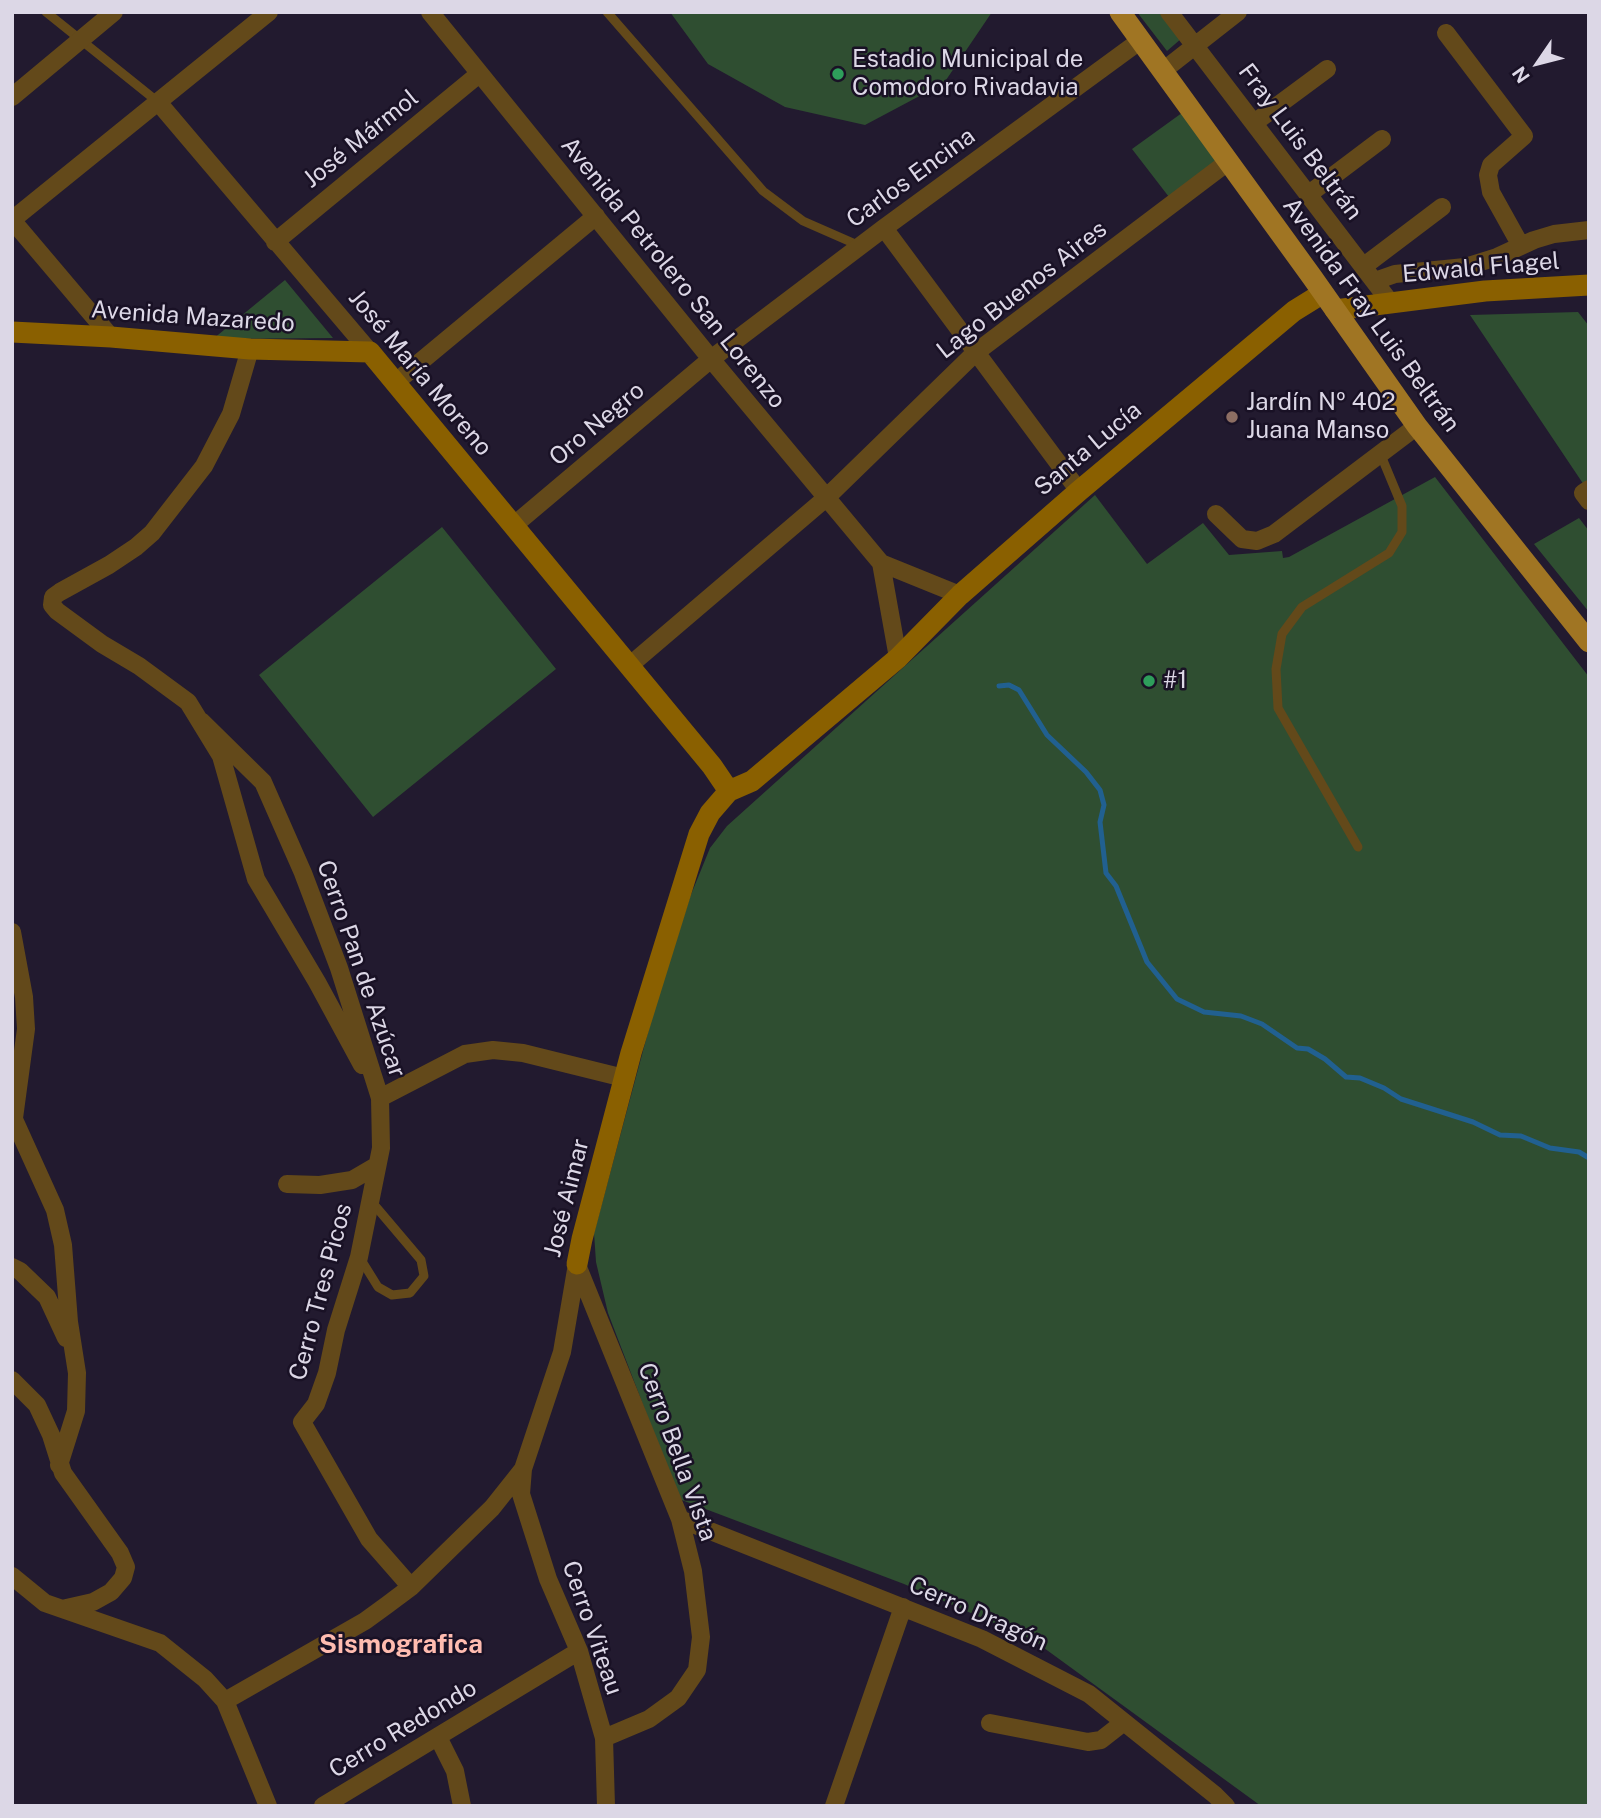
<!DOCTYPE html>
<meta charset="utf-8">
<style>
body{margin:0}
#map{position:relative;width:1601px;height:1818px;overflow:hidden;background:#221a2f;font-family:"Public Sans",sans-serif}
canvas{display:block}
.frame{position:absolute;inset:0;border:14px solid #dcd7e6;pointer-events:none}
.north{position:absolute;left:1503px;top:28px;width:70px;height:70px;-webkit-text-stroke:5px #191125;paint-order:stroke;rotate:235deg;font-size:19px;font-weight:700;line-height:28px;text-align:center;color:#dcd7e6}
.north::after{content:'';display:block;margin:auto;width:24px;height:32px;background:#dcd7e6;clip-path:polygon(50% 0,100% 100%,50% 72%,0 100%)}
</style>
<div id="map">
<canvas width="1601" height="1818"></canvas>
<div class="frame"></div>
<div class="north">N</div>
</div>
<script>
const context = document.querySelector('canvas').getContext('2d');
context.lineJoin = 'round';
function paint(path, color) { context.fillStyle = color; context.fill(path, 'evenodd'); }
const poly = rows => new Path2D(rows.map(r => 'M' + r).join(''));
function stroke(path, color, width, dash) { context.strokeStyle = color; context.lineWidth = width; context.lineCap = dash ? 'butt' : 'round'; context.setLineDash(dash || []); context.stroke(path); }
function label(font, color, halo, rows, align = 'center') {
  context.font = font + ' "Public Sans",sans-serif'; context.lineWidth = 5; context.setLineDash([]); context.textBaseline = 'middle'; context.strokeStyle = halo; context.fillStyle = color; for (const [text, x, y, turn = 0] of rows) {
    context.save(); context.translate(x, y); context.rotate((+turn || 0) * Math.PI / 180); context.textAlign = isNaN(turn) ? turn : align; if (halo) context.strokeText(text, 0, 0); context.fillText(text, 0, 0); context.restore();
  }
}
const green = poly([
 [670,12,992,12,944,83,865,125,785,107,708,64],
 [1137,12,1162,12,1182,38,1167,51],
 [1186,110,1222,161,1169,197,1132,149],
 [285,280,333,338,213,339],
 [1578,312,1589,326,1589,486,1586,488,1470,315],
 [1435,477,1589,677,1589,1806,1261,1806,1033,1640,904,1584,679,1499,608,1313,596,1262,594,1233,654,1010,690,897,710,848,727,826,1095,495,1147,564,1203,523,1229,555,1282,551,1283,558,1289,557],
 [1579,518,1589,531,1589,612,1534,544],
 [442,527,556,669,373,817,259,675]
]);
const stream = poly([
 [999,686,1009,685,1019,690,1047,735,1086,772,1100,790,1104,805,1100,822,1106,873,1116,886,1147,962,1177,999,1204,1012,1241,1016,1262,1024,1297,1048,1308,1049,1325,1059,1346,1077,1360,1078,1384,1088,1401,1099,1473,1122,1500,1135,1521,1136,1550,1148,1579,1152,1589,1158]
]);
const lane = poly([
 [46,12,158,102],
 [607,12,763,191,803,221,860,246],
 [1358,847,1278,708,1276,669,1282,634,1302,607,1389,553,1402,532,1402,506,1380,453],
 [360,1258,378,1287,392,1295,410,1293,424,1276,421,1260,371,1201]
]);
const street = poly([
 [430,12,711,359,881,563,898,658],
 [1169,12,1390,302],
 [1446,33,1524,136,1491,165,1488,175,1491,192,1521,246],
 [1164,70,1238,12],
 [12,97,114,12],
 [158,102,370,352],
 [1254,123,1327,69],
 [1309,194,1382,139],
 [12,220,269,12],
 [12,220,111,337],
 [884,228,1079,491],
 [275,242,479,74],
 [1364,266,1442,207],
 [1375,281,1395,274,1465,267,1497,257,1534,240,1554,234,1589,230],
 [250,349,231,414,204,466,152,533,136,547,109,565,60,592,53,597,52,605,57,611,102,644,139,666,188,702,221,756,256,879,317,982,362,1065],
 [396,382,596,216],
 [1589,489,1583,493,1589,501],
 [1216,514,1242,539,1257,541,1274,534,1417,426],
 [513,526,711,359,884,228,1141,40],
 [881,563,960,595],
 [629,666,826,498,975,353,1229,161],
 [201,721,263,782,303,873,339,968,380,1098,381,1148,359,1257,336,1330,327,1373,316,1404,302,1422,369,1539,411,1587],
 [12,932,24,997,26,1029,14,1118],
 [380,1098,465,1054,493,1050,523,1053,624,1078],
 [12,1115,55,1210,63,1245,69,1322,77,1373,76,1411,59,1465],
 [287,1184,320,1185,352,1180,376,1166],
 [577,1265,680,1519,693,1571,701,1637,697,1670,678,1698,649,1719,604,1738],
 [12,1267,20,1271,47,1297,66,1338],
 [12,1380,37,1405,51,1435,63,1473,120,1553,126,1567,123,1578,111,1592,93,1602,62,1609],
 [523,1469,521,1494,548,1579,579,1651,604,1738,606,1806],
 [680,1519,982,1639,1089,1694,1215,1795,1226,1806],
 [12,1576,45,1603,160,1643,205,1679,225,1701,268,1806],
 [225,1701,365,1621,387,1605,411,1587,492,1508,523,1469,562,1352,577,1264],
 [990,1723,1088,1742,1101,1740,1124,1722],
 [438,1737,455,1771,462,1806],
 [323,1806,579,1651],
 [834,1806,903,1607]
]);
const secondary = poly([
 [1335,310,1485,291,1589,285],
 [12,332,111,337,250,349,370,352,712,766,729,791],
 [577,1264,582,1239,631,1053,699,834,710,813,729,791,752,781,898,658,960,595,1079,491,1294,311,1323,293]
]);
const primary = poly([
 [1120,12,1312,277,1417,426,1589,642]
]);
const markers = [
 [838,74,7,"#2e9e5b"],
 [1232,417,7,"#8d6e63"],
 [1149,681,7,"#2e9e5b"]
];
const poiNames = [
 ["Estadio Municipal de",852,60],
 ["Comodoro Rivadavia",852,88],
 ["Jardín Nº 402",1246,403],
 ["Juana Manso",1246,431],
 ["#1",1163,681]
];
const streetNames = [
 ["José Mármol",361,139,-39],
 ["Fray Luis Beltrán",1300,142,53],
 ["Carlos Encina",911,178,-36],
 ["Edwald Flagel",1481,268,-5],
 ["Avenida Petrolero San Lorenzo",673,273,51],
 ["Lago Buenos Aires",1022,290,-38],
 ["Avenida Fray Luis Beltrán",1371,315,54],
 ["Avenida Mazaredo",193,317,4],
 ["José María Moreno",420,373,50],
 ["Oro Negro",597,424,-40],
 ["Santa Lucía",1088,449,-40],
 ["Cerro Pan de Azúcar",361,969,71],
 ["José Aimar",567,1198,-76],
 ["Cerro Tres Picos",321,1292,-75],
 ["Cerro Bella Vista",677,1452,70],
 ["Cerro Dragón",978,1614,24],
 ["Cerro Viteau",592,1628,71],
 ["Cerro Redondo",403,1729,-31]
];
const neighbourhoodNames = [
 ["Sismografica",401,1645]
];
paint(green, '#2f4e31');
stroke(stream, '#216090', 5);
stroke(lane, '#63491a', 9);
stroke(street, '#63491a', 18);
stroke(secondary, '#8a6000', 21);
stroke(primary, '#a07523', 21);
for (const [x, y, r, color] of markers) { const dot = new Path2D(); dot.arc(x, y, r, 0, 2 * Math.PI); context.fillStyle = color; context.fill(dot); stroke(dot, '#191125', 2.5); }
label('24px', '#dcd7e6', '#191125', poiNames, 'left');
label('24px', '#dcd7e6', '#191125', streetNames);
label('bold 26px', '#ffbcb0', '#191125', neighbourhoodNames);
</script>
